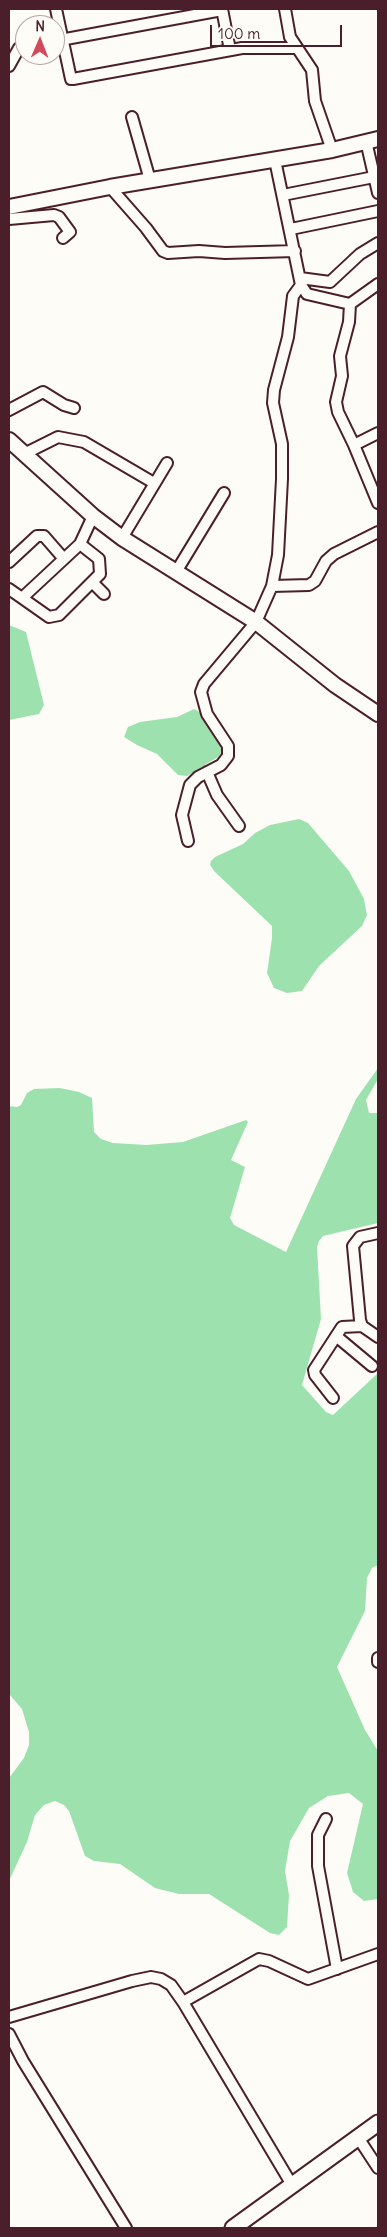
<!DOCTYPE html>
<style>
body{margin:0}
#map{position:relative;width:387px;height:2237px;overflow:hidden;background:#fdfcf7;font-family:Delius,sans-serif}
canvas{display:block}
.frame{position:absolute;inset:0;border:10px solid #4a1f2b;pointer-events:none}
.north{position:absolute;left:15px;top:15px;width:50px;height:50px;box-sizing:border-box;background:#fdfcf7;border:1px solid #b5a4a5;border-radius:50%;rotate:1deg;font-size:14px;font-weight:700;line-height:20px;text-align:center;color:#4a1f2b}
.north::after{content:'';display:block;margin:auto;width:18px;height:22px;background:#d1495b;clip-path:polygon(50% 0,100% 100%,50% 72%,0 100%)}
.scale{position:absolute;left:210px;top:25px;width:132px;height:22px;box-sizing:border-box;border:2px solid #4a1f2b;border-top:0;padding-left:6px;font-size:15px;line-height:18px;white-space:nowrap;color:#4a1f2b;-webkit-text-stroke:4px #fdfcf7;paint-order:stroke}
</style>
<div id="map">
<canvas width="387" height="2237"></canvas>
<div class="frame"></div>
<div class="north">N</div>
<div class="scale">100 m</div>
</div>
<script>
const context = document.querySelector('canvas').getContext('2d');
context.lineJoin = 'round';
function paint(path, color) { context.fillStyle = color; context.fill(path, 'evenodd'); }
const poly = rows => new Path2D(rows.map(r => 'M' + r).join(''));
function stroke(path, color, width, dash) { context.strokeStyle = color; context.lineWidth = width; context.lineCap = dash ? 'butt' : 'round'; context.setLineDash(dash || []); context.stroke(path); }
const green = poly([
 [9,625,26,632,44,705,39,714,9,720],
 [194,709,198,711,211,727,219,742,222,752,218,757,187,776,178,775,157,754,137,745,124,737,128,727,140,722,177,717],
 [299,819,308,823,349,871,364,899,367,915,362,926,319,966,302,991,287,993,274,988,267,973,272,938,272,926,215,872,210,865,211,861,215,857,243,844,255,833,270,825],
 [378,1068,378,1079,366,1100,369,1113,378,1113,378,1223,323,1236,319,1241,317,1247,321,1319,302,1385,326,1412,333,1415,378,1373,378,1565,372,1568,367,1578,365,1611,337,1667,365,1730,378,1751,378,1899,364,1901,353,1892,347,1873,363,1804,349,1793,328,1796,309,1808,290,1841,285,1871,289,1895,287,1927,279,1935,270,1933,209,1894,179,1894,155,1888,120,1864,94,1861,85,1856,69,1811,64,1805,55,1801,44,1805,35,1815,27,1842,9,1881,9,1778,24,1758,29,1745,29,1732,22,1709,9,1694,9,1106,17,1107,21,1105,27,1093,34,1089,60,1088,79,1092,92,1098,94,1132,101,1139,113,1143,146,1145,183,1142,246,1120,248,1122,231,1160,245,1167,230,1218,234,1225,286,1252,356,1099]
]);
const street = poly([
 [56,9,71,79,73,79,242,48,296,48],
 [222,9,230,50],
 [285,9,290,37,312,70,315,101,332,150],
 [55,41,222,10],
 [9,66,19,48],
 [132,117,150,180],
 [366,141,378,193],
 [275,160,301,285,307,294,350,304],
 [110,187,146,228,163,251,168,253,199,251,225,253,295,251],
 [283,195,374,177],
 [9,219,54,215,59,217,70,232,63,238],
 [291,229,378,211],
 [300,278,330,282,360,254,378,243],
 [378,284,350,304,349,322,340,356,342,376,336,402,338,412,354,445,378,503],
 [9,410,43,392,64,405,74,408],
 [354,445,378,433],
 [24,454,58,437,84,442,154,483],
 [122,538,167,463],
 [9,562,37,536,44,536,64,559],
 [176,572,224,493],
 [92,582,104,594],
 [272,586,309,585,315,581,326,561,334,554,378,532],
 [9,589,22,598,80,544,93,516],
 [22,598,49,617,59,615,100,574,99,559,80,544],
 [207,772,217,795,239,826],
 [188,841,182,815,190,785,198,777,221,765,228,756,228,746,207,714,201,692,204,684,256,622,272,586,278,555,282,479,282,444,273,403,274,390,288,337,293,296,301,285],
 [362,1326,360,1320,353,1246,360,1237,378,1233],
 [336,1336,372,1366],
 [333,1398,315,1375,314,1370,342,1327,362,1326,378,1337],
 [378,1658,378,1662],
 [326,1819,318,1835,318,1866,337,1969],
 [183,2002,259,1959,269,1961,308,1979,378,1954],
 [9,2017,132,1981,151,1977,161,1979,171,1985,183,2002,292,2185],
 [9,2034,23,2061,126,2228],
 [359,2139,378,2168]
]);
const secondary = poly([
 [9,207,110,187,332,150,378,139],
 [9,440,93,516,122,538,256,622,335,685,378,714]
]);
const primary = poly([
 [233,2228,378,2123]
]);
paint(green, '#9de2ae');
stroke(street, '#4a1f2b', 14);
stroke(secondary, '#4a1f2b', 18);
stroke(primary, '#4a1f2b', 19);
stroke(street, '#fdfcf7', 10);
stroke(secondary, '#fdfcf7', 14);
stroke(primary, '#fdfcf7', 15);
</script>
